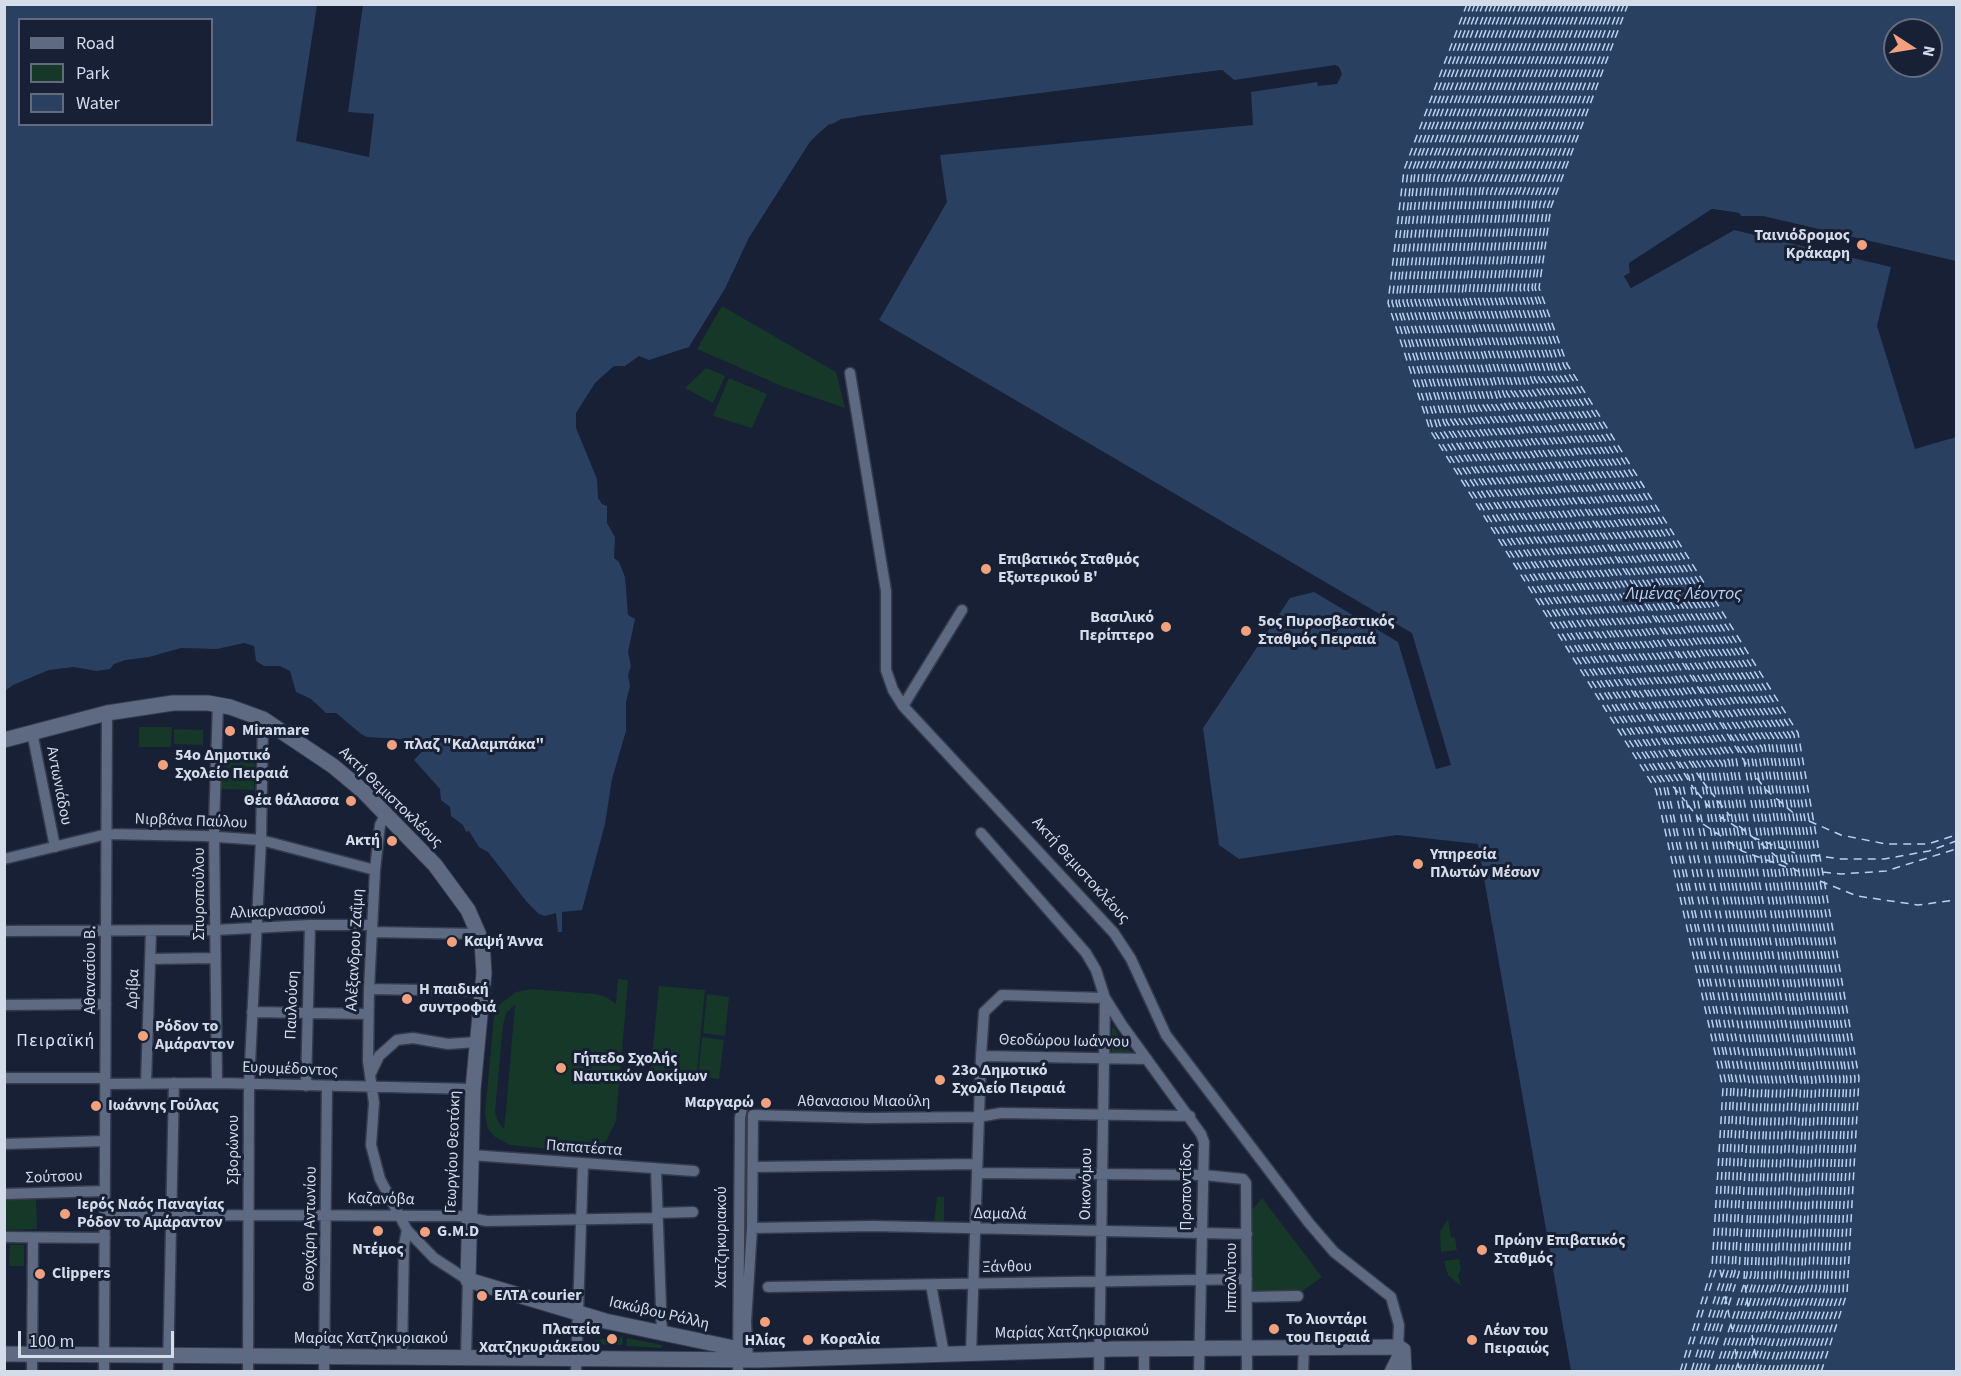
<!DOCTYPE html>
<meta charset="utf-8">
<style>
body{margin:0}
#map{position:relative;width:1961px;height:1376px;overflow:hidden;background:#172034;font-family:"Source Sans 3",sans-serif}
canvas{display:block}
.frame{position:absolute;inset:0;border:6px solid #d4dbe9;pointer-events:none}
.legend{position:absolute;left:18px;top:18px;width:195px;height:108px;box-sizing:border-box;background:#172034;border:2px solid #636b7c;margin:0;padding:8px 10px;list-style:none;font-size:18px;color:#d4dbe9}
.legend li{display:flex;align-items:center;gap:12px;height:30px}
.legend b{width:30px;border:2px solid #636b7c}
.north{position:absolute;left:1883px;top:18px;width:60px;height:60px;box-sizing:border-box;background:#172034;border:2px solid #636b7c;border-radius:50%;rotate:102deg;font-size:16px;font-weight:700;line-height:24px;text-align:center;color:#d4dbe9}
.north::after{content:'';display:block;margin:auto;width:21px;height:27px;background:#f1a17d;clip-path:polygon(50% 0,100% 100%,50% 72%,0 100%)}
.scale{position:absolute;left:18px;top:1331px;width:156px;height:27px;box-sizing:border-box;border:3px solid #d4dbe9;border-top:0;padding-left:8px;font-size:18px;line-height:21px;white-space:nowrap;color:#d4dbe9;-webkit-text-stroke:4px #172034;paint-order:stroke}
</style>
<div id="map">
<canvas width="1961" height="1376"></canvas>
<div class="frame"></div>
<ul class="legend">
<li><b style="height:8px;background:#5e6982"></b>Road</li>
<li><b style="height:16px;background:#153828"></b>Park</li>
<li><b style="height:16px;background:#294061"></b>Water</li>
</ul>
<div class="north">N</div>
<div class="scale">100 m</div>
</div>
<script>
const context = document.querySelector('canvas').getContext('2d');
context.lineJoin = 'round';
function paint(path, color) { context.fillStyle = color; context.fill(path, 'evenodd'); }
const poly = rows => new Path2D(rows.map(r => 'M' + r).join(''));
function stroke(path, color, width, dash) { context.strokeStyle = color; context.lineWidth = width; context.lineCap = dash ? 'butt' : 'round'; context.setLineDash(dash || []); context.stroke(path); }
function label(font, color, halo, rows, align = 'center') {
  context.font = font + ' "Source Sans 3",sans-serif'; context.lineWidth = 6; context.setLineDash([]); context.textBaseline = 'middle'; context.strokeStyle = halo; context.fillStyle = color; for (const [text, x, y, turn = 0] of rows) {
    context.save(); context.translate(x, y); context.rotate((+turn || 0) * Math.PI / 180); context.textAlign = isNaN(turn) ? turn : align; if (halo) context.strokeText(text, 0, 0); context.fillText(text, 0, 0); context.restore();
  }
}
const green = poly([
 [722,306,836,372,845,408,784,387,697,349],
 [706,368,725,376,713,403,685,388],
 [729,378,767,394,752,428,713,416],
 [139,727,172,727,171,747,139,747],
 [174,729,203,730,203,745,174,744],
 [221,760,255,760,254,790,221,789],
 [618,979,628,980,616,1121,606,1141,590,1151,582,1152,510,1145,495,1137,488,1129,485,1114,494,1016,499,1005,516,992,532,989,595,994,606,997,616,1004],
 [515,1005,506,1110,504,1129,498,1122,495,1112,503,1025,506,1013],
 [659,986,705,990,696,1082,650,1078],
 [707,994,729,997,725,1036,703,1033],
 [1112,1028,1114,1028,1132,1054,1112,1052],
 [702,1037,724,1040,719,1079,698,1076],
 [937,1197,944,1197,944,1223,934,1223],
 [1262,1198,1322,1277,1300,1293,1251,1294,1249,1214],
 [36,1199,37,1229,5,1230,5,1200],
 [1448,1219,1451,1237,1455,1238,1457,1250,1441,1252,1440,1231],
 [10,1245,24,1245,24,1266,9,1266],
 [1459,1259,1461,1270,1458,1275,1461,1286,1448,1275,1444,1261],
 [623,1337,622,1345,594,1344,595,1340],
 [627,1338,662,1345,661,1348,626,1346]
]);
const water = poly([
 [5,5,317,5,296,141,369,157,374,114,348,112,363,5,1956,5,1956,261,1763,216,1741,216,1739,213,1712,209,1629,263,1630,273,1624,276,1631,288,1734,230,1891,267,1877,326,1915,449,1956,437,1956,1371,1571,1371,1478,844,1397,835,1239,859,1219,845,1203,728,1290,598,1314,592,1398,642,1436,769,1451,765,1412,633,879,320,947,202,940,155,1253,125,1251,92,1317,82,1318,86,1337,84,1342,74,1339,67,1335,65,1234,80,1222,70,859,116,828,125,810,142,749,238,725,289,689,347,649,360,639,356,625,366,614,366,595,383,576,413,576,428,597,479,598,498,602,504,607,506,607,523,615,537,614,558,619,562,625,577,628,615,635,619,628,652,631,666,628,675,630,686,626,702,626,731,612,779,605,824,582,910,562,912,562,932,558,932,556,913,545,916,539,914,526,901,488,852,479,847,469,831,466,832,463,825,451,816,450,807,441,800,440,789,414,760,432,741,367,737,361,734,336,713,326,713,311,699,296,692,290,671,280,666,264,666,256,661,254,646,244,643,217,649,181,648,149,657,125,660,114,664,110,669,96,671,74,667,49,670,13,685,5,691],
 [20,20,212,20,212,124,20,124],
 [1895,30,1931,30,1931,66,1895,66]
]);
const pier = poly([
 [1222,70,1234,80,1232,83,1221,73,859,119,830,128,813,144,759,227,746,256,733,275,728,290,699,339,692,348,689,347,725,289,749,238,810,142,820,132,841,119],
 [1712,209,1739,213,1741,216,1712,212,1632,265,1633,274,1628,278,1632,284,1733,228,1734,230,1631,288,1624,276,1630,273,1629,264]
]);
const ferry = poly([
 [1467,4,1404,170,1388,303,1430,430,1656,790,1723,1088,1712,1268,1680,1372],
 [1471,4,1408,171,1392,302,1433,429,1660,789,1727,1088,1716,1269,1684,1372],
 [1475,4,1412,172,1396,302,1437,427,1664,787,1731,1087,1720,1270,1723,1282],
 [1479,4,1415,173,1399,302,1440,425,1667,786,1734,1087,1724,1270,1691,1372],
 [1483,4,1419,173,1403,301,1444,423,1671,784,1685,801],
 [1488,4,1423,174,1407,301,1447,422,1674,783,1738,1087,1728,1271,1695,1372],
 [1492,4,1427,175,1411,301,1451,420,1678,781,1742,1086,1732,1272,1699,1372],
 [1496,4,1430,176,1415,300,1454,418,1682,780,1746,1086,1735,1272,1703,1372],
 [1500,4,1434,177,1419,300,1458,417,1694,789],
 [1504,4,1438,178,1423,299,1461,415,1689,777,1750,1086,1739,1273,1707,1372],
 [1508,4,1442,179,1427,299,1465,413,1693,776,1754,1085,1744,1280],
 [1512,4,1446,180,1430,299,1469,412,1700,778],
 [1516,4,1449,181,1434,298,1472,410,1700,773,1758,1085,1747,1275,1715,1372],
 [1521,4,1453,182,1438,298,1475,408,1703,771,1762,1085,1751,1275,1719,1372],
 [1525,4,1457,183,1442,297,1479,407,1707,770,1766,1085,1755,1276,1723,1372],
 [1529,4,1461,184,1446,297,1483,405,1711,768,1769,1084,1758,1277,1727,1372],
 [1533,4,1464,185,1450,297,1486,403,1714,767,1773,1084,1762,1278,1731,1372],
 [1537,4,1468,186,1454,296,1490,402,1718,765,1777,1084,1766,1278,1735,1372],
 [1541,4,1472,187,1458,296,1493,400,1722,764,1781,1084,1770,1279,1739,1372],
 [1545,4,1476,188,1462,295,1497,398,1725,762,1785,1083,1774,1280,1743,1372],
 [1550,4,1480,189,1465,295,1500,396,1729,761,1789,1083,1777,1280,1747,1372],
 [1554,4,1483,190,1469,295,1504,395,1732,759,1793,1083,1781,1281,1751,1372],
 [1558,4,1487,191,1473,294,1507,393,1736,758,1797,1083,1785,1282,1755,1372],
 [1562,4,1491,192,1477,294,1511,391,1748,767],
 [1566,4,1495,193,1481,293,1514,390,1743,755,1801,1082,1789,1283,1759,1372],
 [1570,4,1499,194,1485,293,1518,388,1747,754,1805,1082,1793,1283,1763,1372],
 [1574,4,1502,195,1489,293,1521,386,1751,752,1808,1082,1797,1284,1768,1372],
 [1578,4,1506,196,1493,292,1525,385,1754,751,1812,1081,1801,1285,1772,1372],
 [1582,4,1510,196,1497,292,1528,383,1758,749,1816,1081,1804,1286,1776,1372],
 [1587,4,1514,197,1500,292,1532,381,1762,748,1820,1081,1808,1286,1780,1372],
 [1591,4,1517,198,1504,291,1535,379,1765,746,1824,1081,1812,1287,1784,1372],
 [1595,4,1521,199,1508,291,1539,378,1769,745,1828,1080,1816,1288,1788,1372],
 [1599,4,1525,200,1512,290,1542,376,1772,743,1832,1080,1820,1288,1792,1372],
 [1603,4,1529,201,1516,290,1546,374,1776,742,1836,1080,1824,1289,1796,1372],
 [1607,4,1533,202,1520,289,1550,373,1780,741,1840,1079,1827,1290,1800,1372],
 [1611,4,1536,203,1524,289,1553,371,1783,739,1844,1079,1831,1291,1804,1372],
 [1615,4,1540,204,1528,289,1556,369,1787,738,1847,1079,1835,1291,1808,1372],
 [1620,4,1544,205,1532,288,1560,368,1790,736,1851,1079,1839,1292,1812,1372],
 [1624,4,1548,206,1535,288,1564,366,1794,735,1855,1078,1843,1293,1816,1372],
 [1628,4,1551,207,1539,288,1567,364,1798,733,1859,1078,1847,1293,1821,1372],
 [1757,778,1765,789,1797,816],
 [1703,782,1715,797],
 [1697,792,1709,807],
 [1718,801,1730,816],
 [1688,805,1700,820],
 [1719,816,1738,828],
 [1809,821,1841,835,1886,844,1928,844,1956,835],
 [1703,824,1724,838],
 [1739,826,1777,857],
 [1752,837,1795,853],
 [1728,841,1742,851,1786,867],
 [1812,855,1841,859,1884,859,1929,851,1956,841],
 [1781,860,1799,872],
 [1823,872,1841,874,1886,871,1956,849],
 [1820,881,1857,896,1918,905,1956,900],
 [1745,1285,1749,1313],
 [1725,1296,1732,1329],
 [1752,1335,1757,1363],
 [1735,1349,1739,1368]
]);
const street = poly([
 [850,373,886,591,886,670,893,690,903,706,1114,933,1131,959,1166,1035,1309,1223,1334,1252,1391,1297,1399,1325,1398,1347],
 [903,706,962,610],
 [32,732,55,847],
 [386,814,380,825,375,870,369,989,368,1061,374,1103,371,1145,380,1179,407,1230,434,1258,468,1280,466,1357],
 [981,833,1086,953,1096,970,1105,998,1122,1025,1201,1134,1204,1142,1199,1372],
 [4,859,107,834,204,836,261,840,375,870],
 [4,931,215,930,310,925,372,925],
 [372,932,479,934],
 [150,959,215,958],
 [369,989,482,991],
 [4,1005,106,1004],
 [252,1012,368,1014],
 [981,1056,1147,1059],
 [370,1075,379,1056,397,1040,413,1038,448,1044,477,1042],
 [4,1078,105,1078],
 [146,1083,151,931],
 [217,1083,214,825,218,704],
 [105,1084,217,1083,473,1089],
 [306,1086,310,925],
 [753,1115,867,1118,978,1117,1001,1113,1190,1116],
 [4,1144,105,1141],
 [471,1155,694,1171],
 [753,1167,977,1164],
 [656,1170,662,1335],
 [977,1173,1204,1175,1243,1179,1246,1183,1247,1372],
 [4,1194,105,1191],
 [657,1213,693,1212],
 [105,1217,248,1215,459,1216,487,1221,657,1218],
 [752,1228,873,1226,1247,1234],
 [4,1237,105,1238],
 [931,1285,944,1354],
 [768,1287,1247,1279],
 [1247,1297,1298,1296],
 [971,1353,981,1056,984,1012,1002,995,1105,998],
 [402,1357,404,1245,407,1230],
 [748,1360,746,1322,752,1228,753,1115],
 [32,1372,33,1238],
 [104,1372,107,713],
 [168,1372,174,1083],
 [248,1372,249,1084,261,840,263,719],
 [324,1372,327,1087],
 [576,1372,583,1164],
 [738,1372,740,1118,743,1103],
 [1099,1372,1105,998],
 [1144,1372,1144,1348],
 [1303,1372,1304,1347]
]);
const secondary = poly([
 [4,740,107,713,173,703,208,703,230,707,263,719,333,766,363,791,435,865,468,910,482,942,484,973,473,1089,468,1280,605,1321,739,1349,748,1360],
 [4,1354,759,1360,1114,1349,1398,1347,1403,1350,1404,1372],
 [1392,1372,1403,1350]
]);
const markers = [
 [1862,245,6,"#f1a17d"],
 [986,569,6,"#f1a17d"],
 [1166,627,6,"#f1a17d"],
 [1246,631,6,"#f1a17d"],
 [230,731,6,"#f1a17d"],
 [392,745,6,"#f1a17d"],
 [163,765,6,"#f1a17d"],
 [351,801,6,"#f1a17d"],
 [392,841,6,"#f1a17d"],
 [1418,864,6,"#f1a17d"],
 [452,942,6,"#f1a17d"],
 [407,999,6,"#f1a17d"],
 [143,1036,6,"#f1a17d"],
 [561,1068,6,"#f1a17d"],
 [940,1080,6,"#f1a17d"],
 [766,1103,6,"#f1a17d"],
 [96,1106,6,"#f1a17d"],
 [65,1214,6,"#f1a17d"],
 [378,1231,6,"#f1a17d"],
 [425,1232,6,"#f1a17d"],
 [1482,1250,6,"#f1a17d"],
 [40,1274,6,"#f1a17d"],
 [482,1296,6,"#f1a17d"],
 [765,1322,6,"#f1a17d"],
 [1274,1329,6,"#f1a17d"],
 [612,1339,6,"#f1a17d"],
 [808,1340,6,"#f1a17d"],
 [1472,1340,6,"#f1a17d"]
];
const poiNames = [
 ["Ταινιόδρομος",1850,236,"right"],
 ["Κράκαρη",1850,254,"right"],
 ["Επιβατικός Σταθμός",998,560],
 ["Εξωτερικού Β'",998,578],
 ["Βασιλικό",1154,618,"right"],
 ["Περίπτερο",1154,636,"right"],
 ["5ος Πυροσβεστικός",1258,622],
 ["Σταθμός Πειραιά",1258,640],
 ["Miramare",242,731],
 ["πλαζ \"Καλαμπάκα\"",404,745],
 ["54ο Δημοτικό",175,756],
 ["Σχολείο Πειραιά",175,774],
 ["Θέα θάλασσα",339,801,"right"],
 ["Ακτή",380,841,"right"],
 ["Υπηρεσία",1430,855],
 ["Πλωτών Μέσων",1430,873],
 ["Καψή Άννα",464,942],
 ["Η παιδική",419,990],
 ["συντροφιά",419,1008],
 ["Ρόδον το",155,1027],
 ["Αμάραντον",155,1045],
 ["Γήπεδο Σχολής",573,1059],
 ["Ναυτικών Δοκίμων",573,1077],
 ["23ο Δημοτικό",952,1071],
 ["Σχολείο Πειραιά",952,1089],
 ["Μαργαρώ",754,1103,"right"],
 ["Ιωάννης Γούλας",108,1106],
 ["Ιερός Ναός Παναγίας",77,1205],
 ["Ρόδον το Αμάραντον",77,1223],
 ["G.M.D",437,1232],
 ["Πρώην Επιβατικός",1494,1241],
 ["Σταθμός",1494,1259],
 ["Ντέμος",378,1250,"center"],
 ["Clippers",52,1274],
 ["ΕΛΤΑ courier",494,1296],
 ["Το λιοντάρι",1286,1320],
 ["του Πειραιά",1286,1338],
 ["Πλατεία",600,1330,"right"],
 ["Χατζηκυριάκειου",600,1348,"right"],
 ["Λέων του",1484,1331],
 ["Πειραιώς",1484,1349],
 ["Κοραλία",820,1340],
 ["Ηλίας",765,1341,"center"]
];
const streetNames = [
 ["Αντωνιάδου",58,786,79],
 ["Ακτή Θεμιστοκλέους",390,798,44],
 ["Νιρβάνα Παύλου",191,822,2],
 ["Ακτή Θεμιστοκλέους",1080,871,48],
 ["Σπυροπούλου",200,894,-90],
 ["Αλικαρνασσού",278,912,-3],
 ["Αλέξανδρου Ζαΐμη",356,950,-87],
 ["Αθανασίου Β.",91,970,-90],
 ["Δρίβα",134,989,-88],
 ["Παυλούση",293,1005,-88],
 ["Θεοδώρου Ιωάννου",1064,1042,1],
 ["Ευρυμέδοντος",290,1070,2],
 ["Αθανασιου Μιαούλη",864,1102],
 ["Παπατέστα",584,1149,4],
 ["Σβορώνου",234,1150,-90],
 ["Γεωργίου Θεοτόκη",454,1152,-88],
 ["Σούτσου",54,1178,-2],
 ["Οικονόμου",1087,1184,-89],
 ["Προποντίδος",1187,1187,-90],
 ["Καζανόβα",381,1200,1],
 ["Δαμαλά",1000,1215,1],
 ["Θεοχάρη Αντωνίου",311,1229,-89],
 ["Χατζηκυριακού",722,1237,-90],
 ["Ξάνθου",1007,1268,-1],
 ["Ιππολύτου",1232,1278,-90],
 ["Ιακώβου Ράλλη",659,1314,13],
 ["Μαρίας Χατζηκυριακού",1072,1333,-1],
 ["Μαρίας Χατζηκυριακού",371,1339]
];
const waterNames = [
 ["Λιμένας Λέοντος",1684,595]
];
const neighbourhoodNames = [
 ["Πειραϊκή",56,1042]
];
paint(green, '#153828');
paint(water, '#294061');
paint(pier, '#172034');
stroke(ferry, '#b8d1f4', 1.5, [8, 6]);
stroke(street, '#363b4c', 13);
stroke(secondary, '#363b4c', 17);
stroke(street, '#5e6982', 10);
stroke(secondary, '#5e6982', 15);
for (const [x, y, r, color] of markers) { const dot = new Path2D(); dot.arc(x, y, r, 0, 2 * Math.PI); context.fillStyle = color; context.fill(dot); stroke(dot, '#172034', 2); }
label('bold 16px', '#d4dbe9', '#172034', poiNames, 'left');
label('16px', '#d4dbe9', '#172034', streetNames);
label('italic 18px', '#b8d1f4', '#172034', waterNames);
context.letterSpacing = '1.5px';
label('18px', '#d8e3fa', '#172034', neighbourhoodNames);
context.letterSpacing = '0px';
</script>
